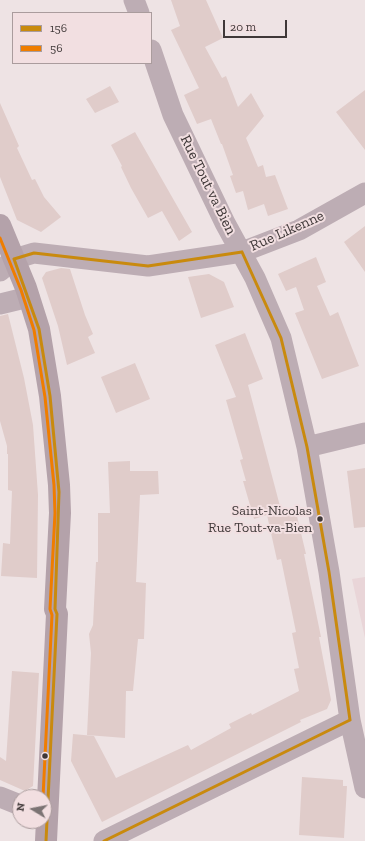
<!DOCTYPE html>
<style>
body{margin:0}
#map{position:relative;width:365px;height:841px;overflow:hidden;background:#eee3e4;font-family:"Zilla Slab",serif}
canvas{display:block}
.legend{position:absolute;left:12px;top:12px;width:140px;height:52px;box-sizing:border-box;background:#f2dfe1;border:1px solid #aa9c9d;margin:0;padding:5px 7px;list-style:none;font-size:12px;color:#3f3838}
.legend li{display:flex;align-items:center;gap:8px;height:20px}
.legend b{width:20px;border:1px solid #aa9c9d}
.north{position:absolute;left:12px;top:789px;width:40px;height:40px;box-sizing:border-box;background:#f2dfe1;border:1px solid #aa9c9d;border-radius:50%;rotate:280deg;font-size:11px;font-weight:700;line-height:16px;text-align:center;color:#3f3838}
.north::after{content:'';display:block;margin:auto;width:14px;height:18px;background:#7c7474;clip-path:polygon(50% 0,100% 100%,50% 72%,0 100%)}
.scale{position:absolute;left:223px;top:20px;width:64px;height:18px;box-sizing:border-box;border:2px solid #3f3838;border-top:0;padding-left:5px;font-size:12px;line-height:14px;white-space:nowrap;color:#3f3838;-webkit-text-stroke:3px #f2dfe1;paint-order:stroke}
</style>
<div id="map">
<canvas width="365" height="841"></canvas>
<ul class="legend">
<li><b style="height:5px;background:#c98a0e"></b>156</li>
<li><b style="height:5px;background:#ef7d00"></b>56</li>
</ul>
<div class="north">N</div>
<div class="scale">20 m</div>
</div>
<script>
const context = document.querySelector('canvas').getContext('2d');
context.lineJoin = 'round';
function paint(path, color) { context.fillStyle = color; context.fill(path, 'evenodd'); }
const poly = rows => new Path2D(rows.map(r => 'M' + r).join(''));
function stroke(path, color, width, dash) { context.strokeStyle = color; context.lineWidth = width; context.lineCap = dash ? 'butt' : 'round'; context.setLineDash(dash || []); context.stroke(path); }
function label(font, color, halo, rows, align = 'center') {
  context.font = font + ' "Zilla Slab",serif'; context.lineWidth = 4; context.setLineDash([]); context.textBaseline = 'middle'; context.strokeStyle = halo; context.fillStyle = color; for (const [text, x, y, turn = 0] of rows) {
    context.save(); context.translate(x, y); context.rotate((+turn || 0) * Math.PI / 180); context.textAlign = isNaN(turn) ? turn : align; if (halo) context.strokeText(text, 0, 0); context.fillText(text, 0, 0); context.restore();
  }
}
const built = poly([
 [365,577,365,638,352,579]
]);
const building = poly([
 [171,0,206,0,223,38,205,47,222,78,226,76,238,107,251,93,264,116,246,138,258,167,263,165,266,177,275,175,288,209,268,216,264,204,248,210,243,191,236,193,230,176,233,175,222,144,221,144,211,119,197,124,184,95,199,88,171,30,180,26],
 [110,86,119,102,95,113,86,99],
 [365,90,365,150,336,112],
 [0,103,19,146,17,148,32,180,35,179,44,197,61,217,41,232,17,220,0,177],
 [135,132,192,232,179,241,162,211,148,218,131,188,121,167,122,166,111,145],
 [365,226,365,272,344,242],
 [316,257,326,282,317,286,330,316,338,312,359,366,322,379,295,313,304,310,296,287,286,291,278,274],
 [61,268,70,269,85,315,93,334,88,337,95,353,67,365,58,326,42,278,46,272],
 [209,274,224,282,234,307,201,318,188,277],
 [8,314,24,378,33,425,38,495,37,578,1,576,3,543,10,544,12,491,8,490,8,454,7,454,7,446,0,421,0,316],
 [245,333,263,379,248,385,281,510,272,513,295,508,306,554,304,554,321,637,319,637,331,700,327,709,300,720,301,722,102,822,71,761,73,734,94,736,116,778,188,745,191,750,231,728,229,724,251,713,252,715,299,691,294,669,299,668,292,633,296,632,281,559,277,560,267,515,254,519,243,481,246,481,240,460,243,459,226,400,236,397,215,345],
 [135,363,150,399,116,413,101,377],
 [130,461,130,471,158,471,159,494,140,495,136,582,146,583,144,639,138,639,133,691,126,691,125,738,87,735,91,653,89,634,93,625,96,562,98,562,98,513,110,513,108,462],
 [365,468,365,527,354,528,347,471],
 [12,671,39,673,33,786,25,791,0,780,0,757,6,761],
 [302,777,343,780,343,786,347,786,344,838,299,835]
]);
const street = poly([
 [134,0,139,13],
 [151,50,173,115,225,223,255,278,281,338,307,447,329,572,350,720,365,788],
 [0,271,14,259,34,253,148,266,242,252,299,230,365,193],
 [0,304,29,297],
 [307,447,365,433],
 [0,797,20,805],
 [104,841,350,720]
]);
const secondary = poly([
 [0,225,26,288,39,329,50,396,59,485,60,513,55,609,57,614,46,841]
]);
const bus1 = poly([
 [242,252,281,338,307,447,329,572,350,720],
 [14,259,39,329,50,396,59,492,55,609,57,614,46,841],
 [14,259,34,253,148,266,242,252],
 [104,841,350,720]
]);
const bus2 = poly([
 [0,238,21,290,34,330,45,397,54,485,55,513,50,609,52,615,43,797]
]);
const markers = [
 [320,519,3.5,"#3f3838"],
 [45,756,3.5,"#3f3838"]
];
const busNames = [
 ["Saint-Nicolas",312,511],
 ["Rue Tout-va-Bien",312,528]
];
const streetNames = [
 ["Rue Tout va Bien",208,185,64],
 ["Rue Likenne",287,231,-24]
];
paint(built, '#e9d5d8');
paint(building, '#e0ccca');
stroke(street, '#bdadb4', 21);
stroke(secondary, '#b4a2aa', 22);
stroke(bus1, '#c98a0e', 3);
stroke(bus2, '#ef7d00', 3);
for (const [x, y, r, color] of markers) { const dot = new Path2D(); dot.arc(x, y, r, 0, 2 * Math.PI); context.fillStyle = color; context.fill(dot); stroke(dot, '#f2dfe1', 1.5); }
label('14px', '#3f3838', '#f2dfe1', busNames, 'right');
label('15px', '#3f3838', '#f2dfe1', streetNames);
</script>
